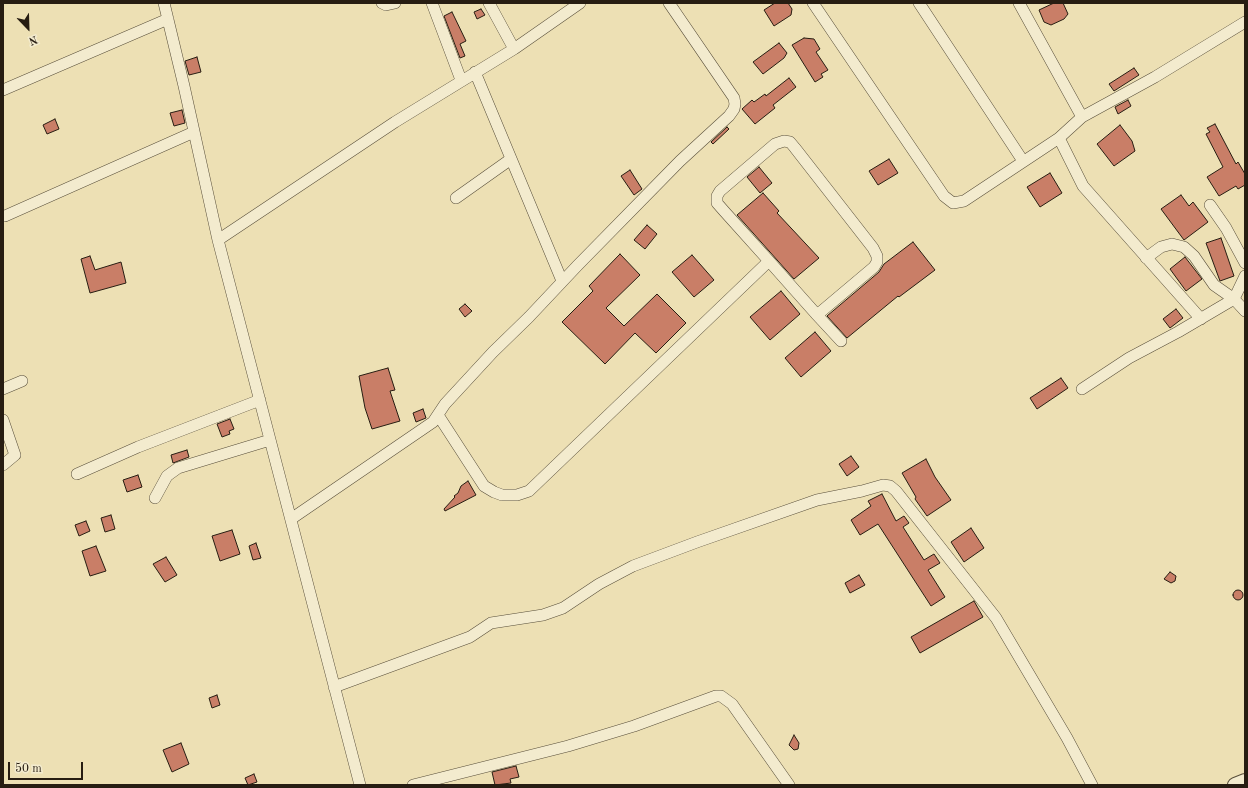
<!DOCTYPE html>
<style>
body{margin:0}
#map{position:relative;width:1248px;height:788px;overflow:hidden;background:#ede0b4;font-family:"Old Standard TT",serif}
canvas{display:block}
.frame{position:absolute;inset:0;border:4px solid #271d12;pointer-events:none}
.north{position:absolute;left:8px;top:8px;width:40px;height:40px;-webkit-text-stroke:3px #f3ebce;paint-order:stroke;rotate:157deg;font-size:11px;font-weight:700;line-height:16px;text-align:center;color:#271d12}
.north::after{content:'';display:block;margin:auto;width:14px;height:18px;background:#271d12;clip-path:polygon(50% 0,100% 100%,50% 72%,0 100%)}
.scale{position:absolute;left:8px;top:762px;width:75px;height:18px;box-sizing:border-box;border:2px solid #271d12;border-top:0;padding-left:5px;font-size:12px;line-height:14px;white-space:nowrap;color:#271d12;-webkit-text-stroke:3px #f3ebce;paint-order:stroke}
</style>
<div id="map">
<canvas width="1248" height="788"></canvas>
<div class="frame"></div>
<div class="north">N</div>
<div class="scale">50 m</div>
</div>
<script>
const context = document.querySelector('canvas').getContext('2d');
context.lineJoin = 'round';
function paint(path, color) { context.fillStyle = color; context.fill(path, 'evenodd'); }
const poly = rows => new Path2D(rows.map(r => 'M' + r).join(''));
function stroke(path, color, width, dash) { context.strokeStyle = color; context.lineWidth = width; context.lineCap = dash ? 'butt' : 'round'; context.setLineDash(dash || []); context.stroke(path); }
const building = poly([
 [775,3,788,3,792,9,791,15,774,26,764,10,775,3],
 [1054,3,1063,3,1068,14,1064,19,1051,25,1044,22,1039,10,1054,3],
 [481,9,485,15,477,19,474,12,481,9],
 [452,12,466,41,460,44,465,56,460,58,444,16,452,12],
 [804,38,814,39,820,49,816,52,828,70,821,74,823,77,815,82,792,45,804,38],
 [779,43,787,53,784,58,763,74,753,62,779,43],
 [197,57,201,72,189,75,185,61,197,57],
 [1134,68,1139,75,1114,91,1109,84,1134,68],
 [789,78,796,87,773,105,775,108,755,124,742,109,752,100,754,102,765,94,766,96,789,78],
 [1128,100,1131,106,1118,114,1115,107,1128,100],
 [182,110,185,123,174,126,170,113,182,110],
 [55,119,59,129,47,134,43,125,55,119],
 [1215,124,1236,164,1238,162,1245,174,1245,185,1238,189,1236,186,1219,196,1207,177,1223,167,1206,134,1210,132,1207,128,1215,124],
 [1120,125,1132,141,1135,151,1114,166,1097,144,1120,125],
 [727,127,729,129,713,144,711,142,727,127],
 [889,159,898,173,878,185,869,171,889,159],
 [759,167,772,183,760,193,747,177,759,167],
 [630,170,642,189,634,195,621,176,630,170],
 [1050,173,1062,193,1040,207,1027,187,1050,173],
 [763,193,779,211,777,213,819,258,794,279,737,215,763,193],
 [1181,195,1189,206,1193,202,1208,222,1184,240,1161,209,1181,195],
 [647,225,657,234,645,249,634,240,647,225],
 [1221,238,1234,276,1220,281,1206,243,1221,238],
 [913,242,935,270,899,297,898,296,847,338,827,316,879,272,884,264,913,242],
 [620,254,640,275,606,308,624,326,657,294,686,323,656,353,635,333,605,364,562,322,593,291,589,286,620,254],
 [692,255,714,280,694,297,672,272,692,255],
 [90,256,95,270,121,262,126,283,90,293,81,259,90,256],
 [1185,257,1202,279,1186,291,1170,269,1185,257],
 [781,291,800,314,770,340,750,317,781,291],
 [465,304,472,311,465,317,459,309,465,304],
 [1176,309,1183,318,1170,328,1163,319,1176,309],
 [815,332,831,351,801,377,785,358,815,332],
 [388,368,395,390,390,391,400,421,372,429,365,408,359,376,388,368],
 [1061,378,1068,388,1037,409,1030,398,1061,378],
 [423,409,426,418,416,422,413,413,423,409],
 [230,419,234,429,229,431,230,434,222,437,217,424,230,419],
 [187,450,189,457,173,463,171,455,187,450],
 [851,456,859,467,847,476,839,464,851,456],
 [926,459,935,477,951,500,927,516,915,499,916,497,902,473,926,459],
 [138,475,142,487,127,492,123,480,138,475],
 [468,481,476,495,445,511,444,509,455,497,454,496,458,493,461,486,468,481],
 [882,494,896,521,904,516,909,523,903,527,924,560,934,554,940,563,928,570,945,597,931,606,878,524,860,535,851,520,871,506,868,501,882,494],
 [111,515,115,529,105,532,101,518,111,515],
 [86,521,90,531,79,536,75,525,86,521],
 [971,528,984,548,964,562,951,542,971,528],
 [232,530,240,554,220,561,212,536,232,530],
 [256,543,261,558,253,560,249,546,256,543],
 [96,546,106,571,90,576,82,551,96,546],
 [166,557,177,575,165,582,153,564,166,557],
 [1170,572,1176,576,1175,581,1171,583,1164,579,1170,572],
 [859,575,865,585,850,593,845,583,859,575],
 '1233 595a5 5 0 1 1 10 0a5 5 0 1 1-10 0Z',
 [974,601,983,617,920,653,911,637,974,601],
 [217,695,220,705,212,708,209,698,217,695],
 [794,735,799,743,798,749,794,750,789,745,794,735],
 [181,743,189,764,172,772,163,750,181,743],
 [516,766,519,777,510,779,511,783,495,785,492,772,516,766],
 [254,774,257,782,248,785,245,778,254,774]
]);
const minor = poly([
 [164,3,184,86,218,240,360,785],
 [382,3,386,5,395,3],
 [432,3,461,80],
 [489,3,514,49],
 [813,3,944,196,953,203,964,201,1059,138,1082,117,1155,77,1245,22],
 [919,3,1023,161],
 [1019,3,1082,117],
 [475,72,562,281],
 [3,90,168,19],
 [1059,138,1083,186,1201,319],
 [456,198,511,159],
 [1210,205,1226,228,1245,263],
 [5,216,194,132],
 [218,240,395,122,514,49,580,3],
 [1146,258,1161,247,1172,244,1184,247,1194,256,1214,285,1234,299,1245,311],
 [817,315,874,267,877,262,877,256,873,248,795,148,790,142,784,141,775,144,720,191,717,196,717,203,724,211,769,261,817,315,841,341],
 [3,389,22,381],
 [1082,389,1129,358,1178,332,1234,299,1245,276],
 [438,415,484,486,494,492,502,495,517,495,529,491,769,261],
 [3,420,15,455,3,465],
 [77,474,138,447,260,400],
 [155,498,167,476,178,468,270,440],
 [291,519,433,422,445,404,493,352,529,317,577,266,680,161,729,116,734,109,735,104,734,98,669,3],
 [334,687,470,637,491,623,543,615,563,608,599,584,633,566,697,542,817,500,862,491,883,485,890,486,896,491,996,618,1067,738,1092,785],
 [413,785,568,746,634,726,716,696,721,696,732,704,789,785]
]);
const tertiary = poly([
 [1235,785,1245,781]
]);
paint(building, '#c97e67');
stroke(building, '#271d12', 1);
stroke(minor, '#584e3a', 12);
stroke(tertiary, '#584e3a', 16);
stroke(minor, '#f3ebce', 11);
stroke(tertiary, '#f3ebce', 14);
</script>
